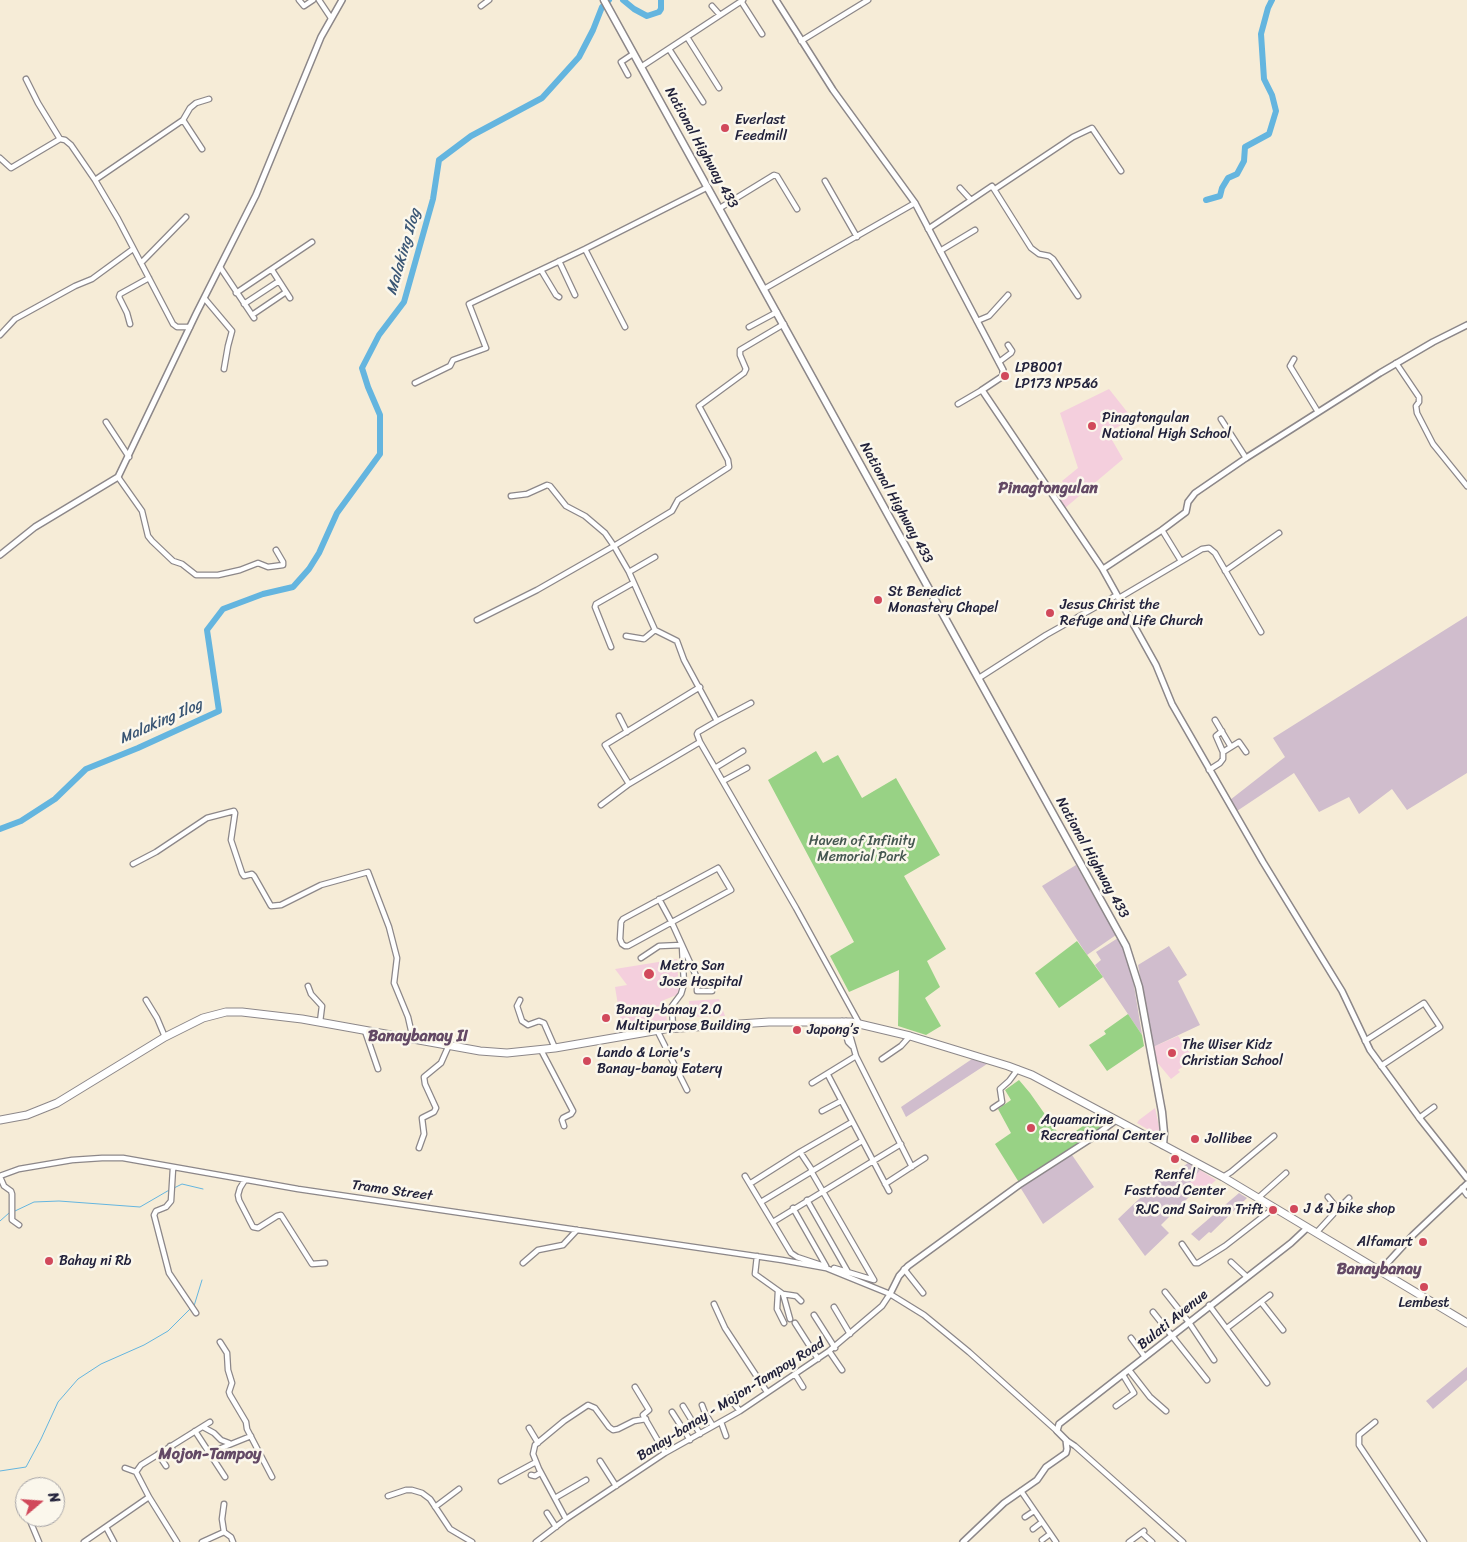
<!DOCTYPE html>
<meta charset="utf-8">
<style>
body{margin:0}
#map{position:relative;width:1467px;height:1542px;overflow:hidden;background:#f6ecd7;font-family:Sriracha,sans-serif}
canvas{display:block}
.north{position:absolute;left:15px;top:1477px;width:50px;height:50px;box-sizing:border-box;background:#fbf7ec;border:1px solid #a4a2a5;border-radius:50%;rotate:72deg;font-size:14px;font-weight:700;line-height:20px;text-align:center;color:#22223b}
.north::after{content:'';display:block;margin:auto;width:18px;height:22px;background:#d1495b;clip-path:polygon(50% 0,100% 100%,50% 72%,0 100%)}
</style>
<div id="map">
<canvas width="1467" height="1542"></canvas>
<div class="north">N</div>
</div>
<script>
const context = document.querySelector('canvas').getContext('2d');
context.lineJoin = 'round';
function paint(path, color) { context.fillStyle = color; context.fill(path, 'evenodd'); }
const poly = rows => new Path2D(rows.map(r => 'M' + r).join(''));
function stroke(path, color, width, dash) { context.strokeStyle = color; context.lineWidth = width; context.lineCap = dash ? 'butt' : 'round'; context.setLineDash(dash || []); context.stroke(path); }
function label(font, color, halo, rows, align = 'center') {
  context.font = font + ' Sriracha,sans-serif'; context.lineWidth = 5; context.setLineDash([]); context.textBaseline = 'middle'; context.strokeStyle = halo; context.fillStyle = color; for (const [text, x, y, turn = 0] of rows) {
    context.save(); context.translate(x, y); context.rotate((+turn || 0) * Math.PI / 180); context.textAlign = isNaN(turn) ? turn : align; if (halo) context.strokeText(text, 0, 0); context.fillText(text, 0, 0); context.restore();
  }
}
const built = poly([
 [1109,389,1132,418,1108,433,1123,459,1065,508,1055,494,1065,485,1062,481,1078,468,1060,413],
 [677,959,679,994,664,1000,667,1021,622,1029,615,987,627,985,615,969],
 [719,999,725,1016,689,1017,689,1001],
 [1178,1036,1194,1059,1178,1070,1180,1072,1171,1079,1156,1061,1153,1047],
 [1155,1108,1160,1131,1160,1134,1157,1135,1137,1123,1139,1120],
 [1200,1170,1216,1180,1201,1194,1187,1186]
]);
const industrial = poly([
 [1467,616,1467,773,1407,810,1392,789,1359,814,1349,797,1319,812,1294,773,1237,811,1230,800,1285,757,1273,738],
 [1076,865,1116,935,1087,955,1042,886],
 [1118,938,1125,950,1131,967,1142,1035,1095,965,1101,960,1096,952],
 [1169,946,1187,975,1178,981,1200,1025,1153,1047,1138,965],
 [972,1059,987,1064,906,1117,901,1107],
 [1072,1155,1094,1187,1043,1224,1020,1187],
 [1188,1163,1200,1170,1185,1189,1191,1195,1161,1225,1169,1233,1145,1256,1118,1219,1161,1178,1164,1180],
 [1239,1193,1247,1198,1211,1233,1209,1232,1199,1241,1191,1234],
 [1467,1367,1467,1380,1433,1409,1426,1401]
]);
const green = poly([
 [816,751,823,763,838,755,862,798,896,778,940,855,904,876,946,949,927,961,940,987,925,998,941,1026,926,1035,898,1026,899,970,849,992,830,956,854,942,768,780],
 [1077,941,1103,977,1059,1008,1035,973],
 [1128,1014,1142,1035,1144,1046,1107,1071,1089,1045,1106,1034,1104,1031],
 [1019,1080,1030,1093,1063,1140,1099,1115,1111,1122,1020,1184,995,1144,1011,1133,998,1109,1011,1100,1005,1090]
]);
const stream = poly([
 [174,1188,182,1184,203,1189],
 [15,1211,34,1202,59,1201,140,1207,171,1189],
 [0,1221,9,1213],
 [194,1306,202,1280],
 [0,1471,26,1467,41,1439,58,1402,78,1379,101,1364,144,1345,168,1331,191,1308]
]);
const river = poly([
 [623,0,634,9,647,16,659,12,661,9,661,0],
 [1206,200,1220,196,1222,188,1228,178,1237,174,1244,161,1245,147,1269,134,1276,111,1272,95,1264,79,1261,34,1268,8,1272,0],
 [0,829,21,821,55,799,86,769,138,748,219,711,207,630,223,609,263,594,293,587,309,569,319,553,337,513,380,454,380,415,368,387,362,368,379,335,404,302,433,199,439,160,471,136,542,98,579,57,593,30,602,7,609,0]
]);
const minor = poly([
 [299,0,304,6,313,0],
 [319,0,331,18],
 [741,1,762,34],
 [481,6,489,0],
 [712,6,720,15],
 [687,37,719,88],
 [801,41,868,0],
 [669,49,703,102],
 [641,67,743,0],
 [628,75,621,62,633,54],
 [26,79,38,103,60,139],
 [183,120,202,149],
 [0,158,11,168,60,139,65,140,71,145,95,180,118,219,173,324,177,327,190,327],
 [95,180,183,120,190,108,196,103,209,99],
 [825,181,857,237],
 [960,188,971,200],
 [995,189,1073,137,1092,128,1121,171],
 [720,208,774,175,777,176,797,209],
 [928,229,992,186,1031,248,1039,254,1049,256,1053,259,1078,296],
 [585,249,625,327],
 [940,251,975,230],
 [559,261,575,295],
 [141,263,186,217],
 [220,267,254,318],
 [272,270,290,298],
 [541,270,556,295,559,297],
 [764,289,915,203],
 [236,293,312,242],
 [205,299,232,331,228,346,224,369],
 [244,304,279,281],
 [252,315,286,292],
 [977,321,989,316,1008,295],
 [130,324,127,313,119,297,120,294,149,278],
 [749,327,777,312],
 [0,335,15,319,75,286,92,279,133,249],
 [1294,359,1290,366,1318,412],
 [999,362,1011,353,1012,351,1008,345],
 [1396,363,1419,397,1419,402,1416,406,1417,413,1433,444,1467,486],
 [415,383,450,366,453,360,486,348,469,304,585,249,708,187],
 [958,404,982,390],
 [1221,419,1246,458],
 [106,422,129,457],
 [118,477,142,511,148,536,152,541,173,561,182,564,196,575,218,575,240,570,258,563,268,567,283,565,283,562,276,550],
 [511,496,527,494,547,485,550,486,566,506,585,516,605,533,614,546,629,572,655,630,677,641,684,660,717,721,698,732,697,734,700,742],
 [1162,530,1181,561],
 [1225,571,1279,533],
 [629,572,655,557],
 [1119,598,1202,549,1209,548,1215,553,1261,632],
 [477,620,537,590,614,546,672,511,678,500,729,467,728,460,699,406,744,373,746,369,740,355,740,350,784,324],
 [626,636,644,639,655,630],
 [611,647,595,607,596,604,633,583],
 [979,678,1046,635,1117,595],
 [700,687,605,745,629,784,700,742,796,908,859,1023],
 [619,716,627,732],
 [1215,720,1231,747,1223,752],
 [717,721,751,703],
 [1231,747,1239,742,1246,752],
 [715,768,743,751],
 [1209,770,1220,763,1223,759,1223,752,1216,736,1222,731],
 [723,781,747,768],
 [601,805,629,784],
 [133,864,156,852,207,818,234,811,235,813,231,840,242,873,244,876,252,874,254,876,271,906,281,905,321,885,368,872,389,927,397,958,394,983,408,1017,413,1039],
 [718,868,731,890,628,946,625,946,622,944,620,939,621,922,623,919,718,868],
 [659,899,672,923,697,978,697,991,712,991],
 [641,958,659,946,682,945],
 [308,986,311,994,322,1006,320,1022],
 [146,1000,157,1018,165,1037],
 [520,1000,517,1006,522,1021,528,1025,539,1021,544,1023,555,1048],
 [842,1021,848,1042,852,1046],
 [846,1021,856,1056,912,1167],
 [673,1029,672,1006,681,994,684,984,682,946],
 [657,1030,687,1090],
 [365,1031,378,1069],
 [1365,1041,1424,1003,1440,1027,1381,1066],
 [541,1050,573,1111,571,1114,563,1118,562,1120,564,1126],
 [882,1059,901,1046,910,1036],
 [828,1075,889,1191],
 [812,1083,856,1056],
 [993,1108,1002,1102,1000,1089,1009,1081,1018,1069],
 [822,1111,841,1101],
 [1419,1118,1434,1107],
 [419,1148,424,1134,422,1118,434,1112,436,1108,425,1084,424,1077,441,1063,449,1045],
 [800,1152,812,1170],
 [173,1168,171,1201,166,1207,156,1211,154,1215,169,1273,196,1313],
 [811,1171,874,1280,834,1268],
 [0,1176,19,1169,72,1160,102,1158,123,1158,298,1189,782,1260,826,1268,890,1294,924,1315,969,1352,1057,1431],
 [745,1176,791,1253,797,1257,824,1266],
 [0,1177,4,1186,11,1191,12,1194,12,1220,19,1225],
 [1223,1177,1231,1172,1274,1136],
 [245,1180,240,1188,238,1195,239,1200,253,1227,258,1228,277,1216,281,1215,312,1264,325,1263],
 [751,1183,800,1152,852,1122],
 [885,1184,925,1158],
 [1462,1188,1467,1195],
 [1258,1198,1286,1173],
 [807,1200,848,1272],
 [761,1202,862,1141],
 [793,1208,826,1266],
 [1338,1209,1349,1198],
 [773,1222,901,1144],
 [1316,1233,1338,1209,1328,1197],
 [1182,1244,1195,1263,1198,1263,1225,1246,1274,1208],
 [757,1256,755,1274,783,1294,796,1296,801,1301],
 [1231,1262,1246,1276],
 [523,1263,538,1250,563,1245,577,1230],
 [904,1269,923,1293],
 [778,1291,777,1309,784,1323],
 [1165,1292,1188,1321,1214,1360],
 [783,1294,790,1319],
 [1261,1302,1283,1330],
 [714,1304,725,1328,767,1392],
 [1209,1305,1267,1383],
 [834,1307,850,1334],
 [1153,1312,1207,1380],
 [814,1315,835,1348],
 [795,1323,818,1359],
 [1227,1328,1270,1295],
 [1131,1338,1145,1357],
 [220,1342,227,1353,228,1370,232,1383,229,1392,230,1395,246,1422,247,1429,272,1477],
 [829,1351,842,1370],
 [1129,1370,1150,1397,1166,1411],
 [795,1374,803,1387],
 [635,1387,649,1410,643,1415,665,1453],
 [729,1398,740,1411],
 [702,1405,705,1413,713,1426],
 [683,1406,700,1434],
 [1116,1406,1134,1393,1123,1375],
 [672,1412,690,1440],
 [721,1422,726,1436],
 [1375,1422,1359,1435,1359,1445,1424,1542],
 [203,1427,214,1433,221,1440,229,1443],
 [529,1428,538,1443],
 [195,1431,225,1477],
 [1066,1440,1075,1446,1183,1542],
 [170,1446,179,1459],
 [209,1453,251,1436],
 [158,1454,166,1466],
 [600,1461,616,1486],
 [125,1468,136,1472,149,1497,177,1542],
 [136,1472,141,1465,210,1422],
 [531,1475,535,1476,540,1473],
 [501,1481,536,1462],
 [1021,1491,1056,1542],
 [388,1496,406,1490,412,1490,422,1493,430,1499,450,1529,472,1542],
 [555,1498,586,1480],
 [224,1504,222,1519,224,1532],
 [435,1507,459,1489],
 [547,1513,556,1527],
 [1025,1517,1034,1511],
 [566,1519,539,1469,533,1454,535,1445,564,1421,588,1405,595,1408,609,1427,613,1430,618,1429,634,1421,646,1419],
 [31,1523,39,1542],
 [106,1527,114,1542],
 [1033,1529,1042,1522],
 [1142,1533,1152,1542],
 [1042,1540,1050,1534],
 [84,1542,149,1497],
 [202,1542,224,1532,231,1537,233,1542],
 [536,1542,566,1519,665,1453,740,1411,829,1351,882,1306,890,1294],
 [1129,1542,1144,1531]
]);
const tertiary = poly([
 [776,0,833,90,915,203,1003,370,1003,376,982,390,986,396,1102,568,1156,665,1172,704,1263,862,1342,991,1370,1050,1421,1120,1467,1178],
 [0,555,35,527,118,477,196,314,256,195,321,37,342,0],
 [1103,569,1162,530,1186,512,1188,502,1195,493,1246,458,1380,373,1433,342,1467,325],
 [1380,1271,1413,1235,1467,1184],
 [890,1294,899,1276,908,1266,1019,1185,1092,1138,1116,1120],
 [963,1542,1004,1503,1037,1480,1046,1467,1066,1453,1067,1449,1066,1440,1057,1431,1059,1424,1291,1243,1307,1228]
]);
const primary = poly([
 [604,0,1126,946,1139,987,1162,1112,1164,1133,1163,1145]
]);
const trunk = poly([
 [0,1120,27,1115,57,1103,165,1037,203,1018,226,1012,242,1012,302,1019,480,1051,507,1053,555,1048,665,1029,769,1022,851,1022,910,1036,1008,1066,1032,1075,1223,1177,1467,1323]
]);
const markers = [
 [725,128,5,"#d1495b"],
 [1005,376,5,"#d1495b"],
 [1092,426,5,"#d1495b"],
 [878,600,5,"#d1495b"],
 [1050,613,5,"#d1495b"],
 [649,974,6,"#d1495b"],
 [606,1018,5,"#d1495b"],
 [797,1030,5,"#d1495b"],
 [1172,1053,5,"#d1495b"],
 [587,1061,5,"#d1495b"],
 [1031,1128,5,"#d1495b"],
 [1195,1139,5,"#d1495b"],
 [1175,1159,5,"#d1495b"],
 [1294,1209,5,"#d1495b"],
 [1273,1210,5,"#d1495b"],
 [1423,1242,5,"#d1495b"],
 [49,1261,5,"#d1495b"],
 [1424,1287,5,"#d1495b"]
];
const poiNames = [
 ["Everlast",735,120],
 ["Feedmill",735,136],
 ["LPB001",1015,368],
 ["LP173 NP5&6",1015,384],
 ["Pinagtongulan",1102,418],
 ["National High School",1102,434],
 ["St Benedict",888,592],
 ["Monastery Chapel",888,608],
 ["Jesus Christ the",1060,605],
 ["Refuge and Life Church",1060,621],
 ["Metro San",660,966],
 ["Jose Hospital",660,982],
 ["Banay-banay 2.0",616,1010],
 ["Multipurpose Building",616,1026],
 ["Japong’s",807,1030],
 ["The Wiser Kidz",1182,1045],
 ["Christian School",1182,1061],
 ["Lando & Lorie's",597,1053],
 ["Banay-banay Eatery",597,1069],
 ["Aquamarine",1041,1120],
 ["Recreational Center",1041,1136],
 ["Jollibee",1205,1139],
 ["Renfel",1175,1175,"center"],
 ["Fastfood Center",1175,1191,"center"],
 ["J & J bike shop",1304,1209],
 ["RJC and Sairom Trift",1263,1210,"right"],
 ["Alfamart",1413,1242,"right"],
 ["Bahay ni Rb",59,1261],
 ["Lembest",1424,1303,"center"]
];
const streetNames = [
 ["National Highway 433",701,148,61],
 ["National Highway 433",896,503,61],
 ["National Highway 433",1092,858,61],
 ["Tramo Street",392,1191,8],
 ["Bulati Avenue",1173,1320,-39],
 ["Banay-banay - Mojon-Tampoy Road",731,1400,-32]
];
const parkNames = [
 ["Haven of Infinity",862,841],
 ["Memorial Park",862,857]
];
const waterNames = [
 ["Malaking Ilog",404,252,-74],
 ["Malaking Ilog",161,722,-24]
];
const quarterNames = [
 ["Pinagtongulan",1048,489],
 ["Banaybanay II",418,1037],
 ["Banaybanay",1379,1270],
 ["Mojon-Tampoy",210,1455]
];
paint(built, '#f4cfdd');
paint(industrial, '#d0bdcd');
paint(green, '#98d285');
stroke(stream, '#64b5df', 1);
stroke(river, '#64b5df', 6);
stroke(minor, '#8c8789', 7);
stroke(tertiary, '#8c8789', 8);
stroke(primary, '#8c8789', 9);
stroke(trunk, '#8c8789', 9);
stroke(minor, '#fff', 4.5);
stroke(tertiary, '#fff', 5);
stroke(primary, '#fff', 6);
stroke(trunk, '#fff', 7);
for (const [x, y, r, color] of markers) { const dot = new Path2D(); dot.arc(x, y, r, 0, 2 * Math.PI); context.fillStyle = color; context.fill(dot); stroke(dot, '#fbf7ec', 2); }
label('14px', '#22223b', '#fbf7ec', poiNames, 'left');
label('14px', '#22223b', '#fbf7ec', streetNames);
label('14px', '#455751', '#fbf7ec', parkNames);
label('italic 15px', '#395574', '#fbf7ec', waterNames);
label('bold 16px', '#634965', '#fbf7ec', quarterNames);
</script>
